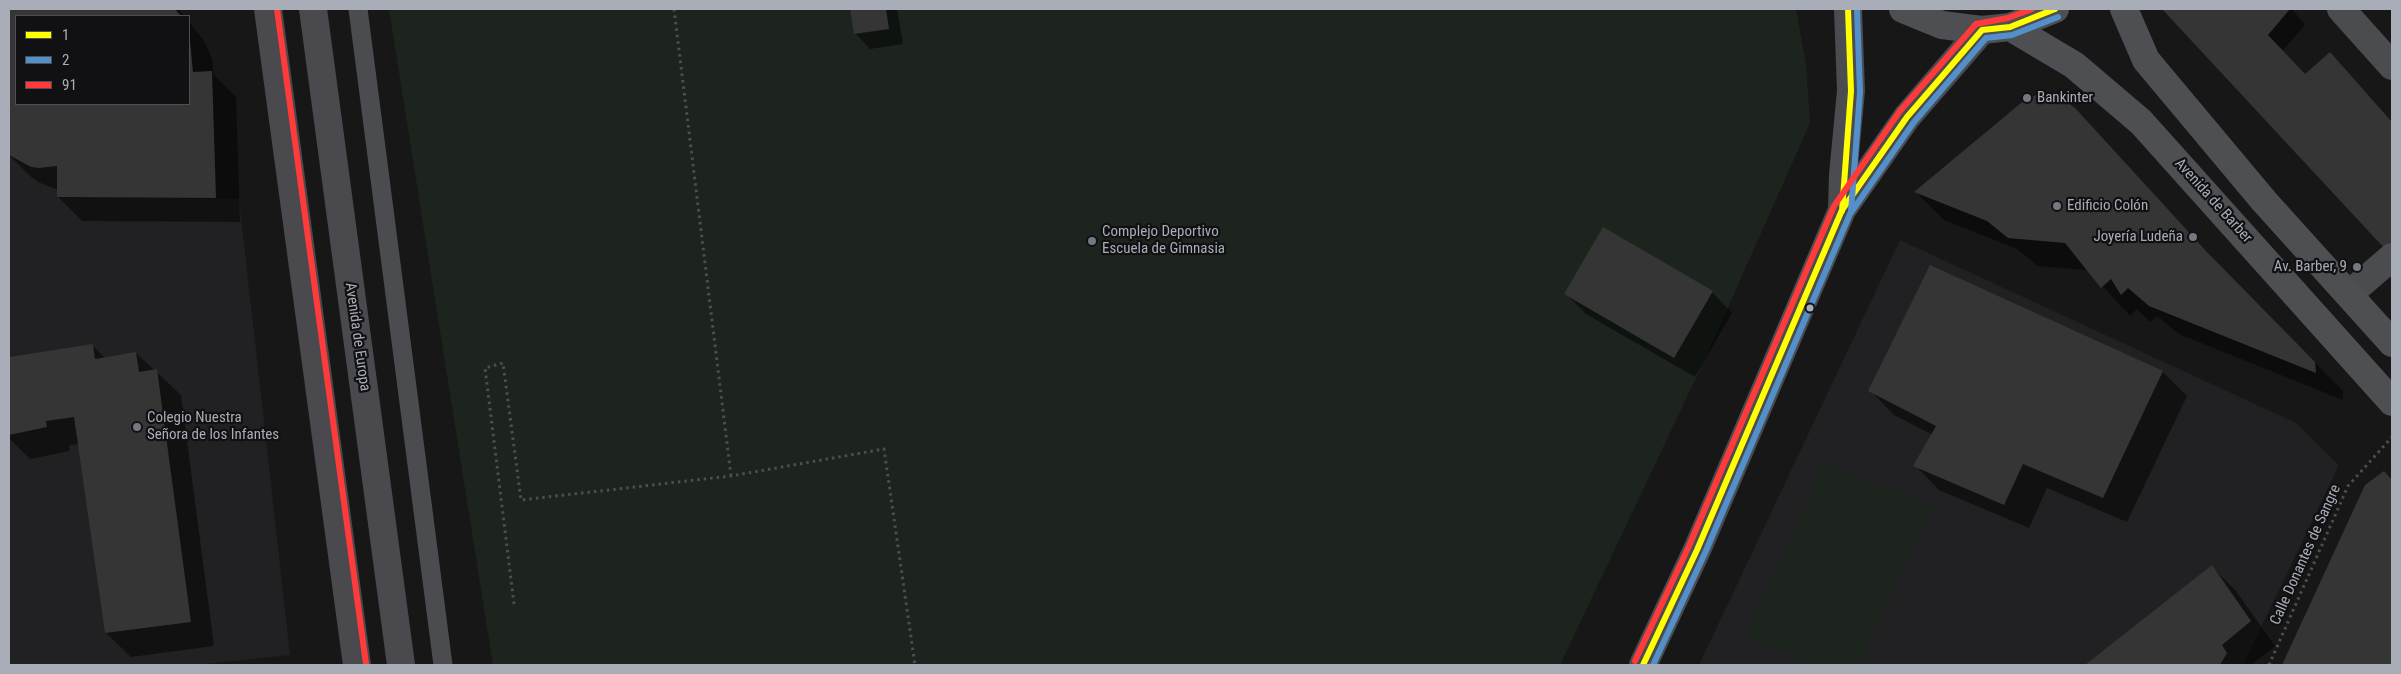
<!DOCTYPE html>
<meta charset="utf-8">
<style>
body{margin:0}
#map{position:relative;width:2401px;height:674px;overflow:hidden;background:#171717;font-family:"Roboto Condensed",sans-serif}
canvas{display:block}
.frame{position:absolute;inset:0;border:10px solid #a8adb8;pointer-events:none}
.legend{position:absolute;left:15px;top:15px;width:175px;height:90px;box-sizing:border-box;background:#111113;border:1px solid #4d4f55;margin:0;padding:6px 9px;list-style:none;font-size:15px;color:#a8adb8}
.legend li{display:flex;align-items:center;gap:10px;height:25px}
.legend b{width:25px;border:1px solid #4d4f55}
</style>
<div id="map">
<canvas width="2401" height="674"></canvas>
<div class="frame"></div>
<ul class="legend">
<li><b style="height:6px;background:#ff0"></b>1</li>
<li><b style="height:6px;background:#538fc9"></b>2</li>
<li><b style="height:6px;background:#ff3a3a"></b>91</li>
</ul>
</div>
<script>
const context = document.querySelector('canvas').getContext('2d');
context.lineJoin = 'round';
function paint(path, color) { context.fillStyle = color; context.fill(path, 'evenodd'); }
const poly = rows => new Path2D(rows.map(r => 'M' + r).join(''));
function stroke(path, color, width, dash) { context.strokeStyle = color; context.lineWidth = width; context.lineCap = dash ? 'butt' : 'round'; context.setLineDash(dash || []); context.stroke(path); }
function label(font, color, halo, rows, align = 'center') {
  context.font = font + ' "Roboto Condensed",sans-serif'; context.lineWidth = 4.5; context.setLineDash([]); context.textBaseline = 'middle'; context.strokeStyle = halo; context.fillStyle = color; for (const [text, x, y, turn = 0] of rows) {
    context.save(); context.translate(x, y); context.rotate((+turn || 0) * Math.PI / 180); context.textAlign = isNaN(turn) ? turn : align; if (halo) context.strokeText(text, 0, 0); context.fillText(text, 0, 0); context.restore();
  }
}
const built = poly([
 [9,155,31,167,39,168,57,166,57,197,239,199,290,655,197,665,9,665],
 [1900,240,2296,423,2339,465,2243,665,1699,665]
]);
const green = poly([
 [389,9,1796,9,1806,65,1810,123,1705,359,1560,665,493,665],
 [1824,463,1932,507,1860,665,1813,665,1745,636]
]);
const shadow = poly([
 [9,9,178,9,184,16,16,16,16,104,189,104,189,22,204,41,212,58,214,75,236,97,240,222,82,221,58,197,58,190,38,182,30,176,9,155],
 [852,9,897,9,903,44,870,49,856,34],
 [2164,9,2292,9,2305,25,2282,51,2305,76,2330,53,2392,122,2392,254],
 [2075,110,2221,267,2343,391,2343,400,2179,334,2157,316,2150,322,2137,309,2130,316,2088,270,2038,266,2017,249,1944,220,1916,192],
 [1712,292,1732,313,1695,377,1586,314,1566,294],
 [93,346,105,358,136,353,181,395,214,646,131,657,106,633,79,444,69,445,70,451,30,459,9,438,9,359],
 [2163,372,2187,396,2127,522,2047,488,2029,528,1939,490,1915,465,1933,435,1894,415,1870,390],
 [2384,473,2392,481,2392,665,2284,665,2366,486],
 [2212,567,2236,591,2275,646,2251,665,2087,665]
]);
const building = poly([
 [9,9,175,9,181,16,16,16,16,104,189,104,190,41,193,72,212,71,216,198,57,197,57,166,39,168,31,167,9,155],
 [850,9,886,9,889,29,854,34],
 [2162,9,2290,9,2268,35,2305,74,2330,52,2392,122,2392,244,2386,250],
 [2043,93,2061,97,2076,109,2207,252,2315,362,2316,373,2149,306,2128,288,2121,295,2111,279,2101,288,2065,243,2008,238,1987,221,1914,192,2027,98],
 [1603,227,1713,291,1674,358,1564,294],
 [1930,265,2163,371,2103,498,2023,464,2004,505,1913,466,1936,426,1868,391],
 [93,344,95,359,136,352,139,372,157,369,191,622,105,633,74,417,46,421,47,427,9,435,9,357],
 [2384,471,2392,480,2392,665,2282,665,2365,485],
 [2212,565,2251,621,2222,645,2227,653,2220,665,2085,665]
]);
const path = poly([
 [674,9,731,476],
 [514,604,485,368,503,363,521,500,731,476,884,449,915,665],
 [2269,665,2348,486,2392,437]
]);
const service = poly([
 [358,9,443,665]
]);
const pedestrian = poly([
 [2349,294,2392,257]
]);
const minor = poly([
 [2341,9,2392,66],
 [1842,210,1843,175,1851,91,1848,9],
 [1643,665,1697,550,1842,210,1907,117,1982,30]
]);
const secondary = poly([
 [268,9,357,665],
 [313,9,401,665]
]);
const primary = poly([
 [1903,9,1942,25,1982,30,2010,27,2055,9],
 [2124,9,2146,60,2264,201,2392,343],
 [2010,27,2074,65,2141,122,2392,402]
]);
const bus1 = poly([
 [1842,211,1851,91,1848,9],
 [1643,665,1697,550,1842,210,1907,117,1982,30,2010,27,2055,9]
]);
const bus2 = poly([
 [1851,212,1860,92,1857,9],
 [1653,665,1705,553,1850,214,1914,122,1986,38,2012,35,2058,17]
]);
const bus3 = poly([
 [277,9,366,664],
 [1635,661,1689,546,1834,206,1900,111,1976,24,2008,18,2032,9]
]);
const markers = [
 [2027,98,5,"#757880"],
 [2057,206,5,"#757880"],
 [2193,237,5,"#757880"],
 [1092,241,5,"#757880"],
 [2357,267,5,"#757880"],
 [1810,308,4.5,"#a8adb8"],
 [137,427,5,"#757880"]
];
const poiNames = [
 ["Bankinter",2037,98],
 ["Edificio Colón",2067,206],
 ["Complejo Deportivo",1102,232],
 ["Escuela de Gimnasia",1102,249],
 ["Joyería Ludeña",2183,237,"right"],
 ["Av. Barber, 9",2347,267,"right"],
 ["Colegio Nuestra",147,418],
 ["Señora de los Infantes",147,435]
];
const streetNames = [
 ["Avenida de Barber",2213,201,48],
 ["Avenida de Europa",357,337,82],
 ["Calle Donantes de Sangre",2306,555,-66]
];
paint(built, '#212123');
paint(green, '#1d241e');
paint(shadow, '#0007');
paint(building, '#353536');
stroke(path, '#4d4e52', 3, [2.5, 4]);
stroke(service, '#4b4c50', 19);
stroke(pedestrian, '#4b4c50', 28);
stroke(minor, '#4b4c50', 28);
stroke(secondary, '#4a4a4e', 28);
stroke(primary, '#4d4f52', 28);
stroke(bus1, '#ff0', 6);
stroke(bus2, '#538fc9', 6);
stroke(bus3, '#ff3a3a', 6);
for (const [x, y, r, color] of markers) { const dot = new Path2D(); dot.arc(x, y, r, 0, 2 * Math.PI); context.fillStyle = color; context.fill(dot); stroke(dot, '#111113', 2); }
label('15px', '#a8adb8', '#111113', poiNames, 'left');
label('15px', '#a8adb8', '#111113', streetNames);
</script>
